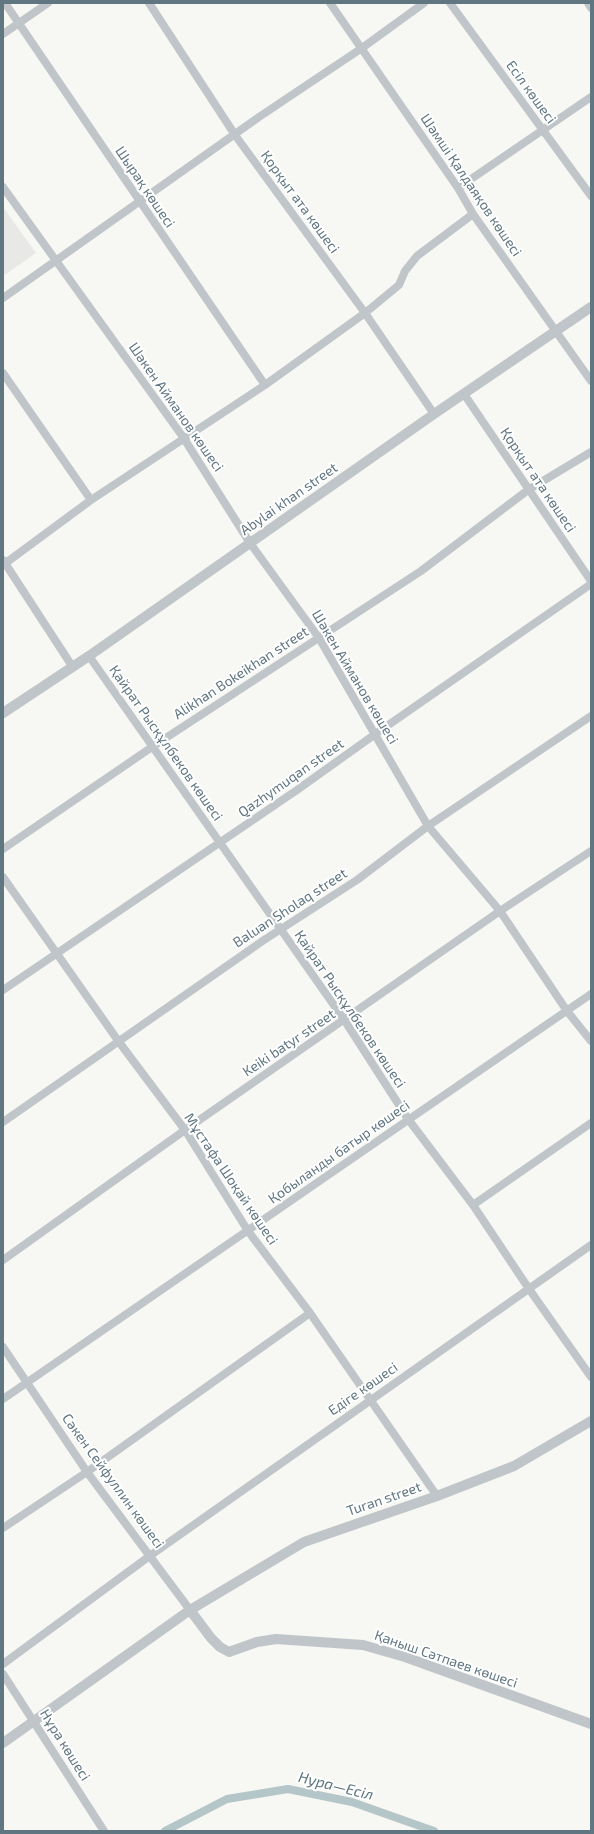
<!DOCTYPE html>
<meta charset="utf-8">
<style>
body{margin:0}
#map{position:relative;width:594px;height:1834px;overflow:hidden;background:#f7f7f3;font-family:"Exo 2",sans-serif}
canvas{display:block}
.frame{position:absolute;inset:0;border:4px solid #607681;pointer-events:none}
</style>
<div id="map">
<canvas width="594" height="1834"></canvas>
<div class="frame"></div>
</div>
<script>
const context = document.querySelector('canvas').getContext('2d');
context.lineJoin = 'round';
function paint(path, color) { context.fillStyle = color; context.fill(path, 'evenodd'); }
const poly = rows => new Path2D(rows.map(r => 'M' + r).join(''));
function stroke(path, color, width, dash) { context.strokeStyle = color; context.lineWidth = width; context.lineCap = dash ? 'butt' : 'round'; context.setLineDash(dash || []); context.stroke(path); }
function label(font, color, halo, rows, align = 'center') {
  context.font = font + ' "Exo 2",sans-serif'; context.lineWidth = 4; context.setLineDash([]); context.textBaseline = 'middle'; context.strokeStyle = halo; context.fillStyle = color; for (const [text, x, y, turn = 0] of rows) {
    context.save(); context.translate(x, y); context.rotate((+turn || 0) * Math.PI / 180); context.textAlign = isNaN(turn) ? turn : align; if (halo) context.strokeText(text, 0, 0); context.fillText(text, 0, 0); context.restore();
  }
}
const built = poly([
 [3,207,36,253,3,276]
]);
const canal = poly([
 [165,1831,227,1799,288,1789,352,1802,434,1831]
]);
const minor = poly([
 [5,3,265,385],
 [149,3,235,135,365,313,434,414],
 [330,3,458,188,473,214,591,381],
 [450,3,591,196],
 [588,3,591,8],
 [3,34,48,3],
 [3,187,183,437,250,543,319,638,428,826,500,911,567,1011,591,1041],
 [458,188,591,97],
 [3,298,259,117,362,48,424,3],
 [3,373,91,500],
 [464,394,591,581],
 [3,560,72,666],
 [3,565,91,500,265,385,365,313,399,285,405,271,417,256,473,214],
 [89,656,345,1021,408,1119,473,1205,529,1289,591,1377],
 [3,849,152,747,421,571,528,490,591,452],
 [3,877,119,1042,185,1130,248,1231,310,1313,437,1496],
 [3,990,297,790,374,735,591,584],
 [3,1122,264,940,357,880,428,826,591,716],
 [473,1205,591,1123],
 [3,1260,185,1130,500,911,591,851],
 [3,1347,87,1472,190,1610],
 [3,1399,591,994],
 [3,1528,87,1472,310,1313],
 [3,1664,151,1555,591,1245],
 [3,1674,104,1831]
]);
const tertiary = poly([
 [3,713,89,656,434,414,591,307],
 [190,1610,211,1638,220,1647,229,1652,257,1642,276,1639,363,1645,405,1657,591,1724],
 [3,1743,190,1610,304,1542,437,1496,514,1466,591,1421]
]);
const streetNames = [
 ["Есіл көшесі",531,92,54],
 ["Шәмші Қалдаяқов көшесі",471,185,56],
 ["Шырақ көшесі",145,187,56],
 ["Қорқыт ата көшесі",300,202,54],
 ["Шәкен Айманов көшесі",176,407,55],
 ["Қорқыт ата көшесі",538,480,56],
 ["Abylai khan street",289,499,-35],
 ["Alikhan Bokeikhan street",241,673,-33],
 ["Шәкен Айманов көшесі",355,677,59],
 ["Қайрат Рысқұлбеков көшесі",166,743,55],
 ["Qazhymuqan street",291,778,-35],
 ["Baluan Sholaq street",290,908,-33],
 ["Қайрат Рысқұлбеков көшесі",350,1009,56],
 ["Keiki batyr street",289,1043,-34],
 ["Қобыланды батыр көшесі",339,1152,-35],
 ["Мұстафа Шоқай көшесі",231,1179,56],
 ["Едіге көшесі",363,1389,-35],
 ["Сәкен Сейфуллин көшесі",113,1481,54],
 ["Turan street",384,1499,-19],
 ["Қаныш Сәтпаев көшесі",446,1659,19],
 ["Нұра көшесі",65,1745,58]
];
const waterNames = [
 ["Нура—Есіл",336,1786,14]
];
paint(built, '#e8e8e7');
stroke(canal, '#b5c6c8', 8);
stroke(minor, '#bfc5c8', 8);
stroke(tertiary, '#bfc5c8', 10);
label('14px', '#607681', '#fff', streetNames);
label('italic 15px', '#5a767c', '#fff', waterNames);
</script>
